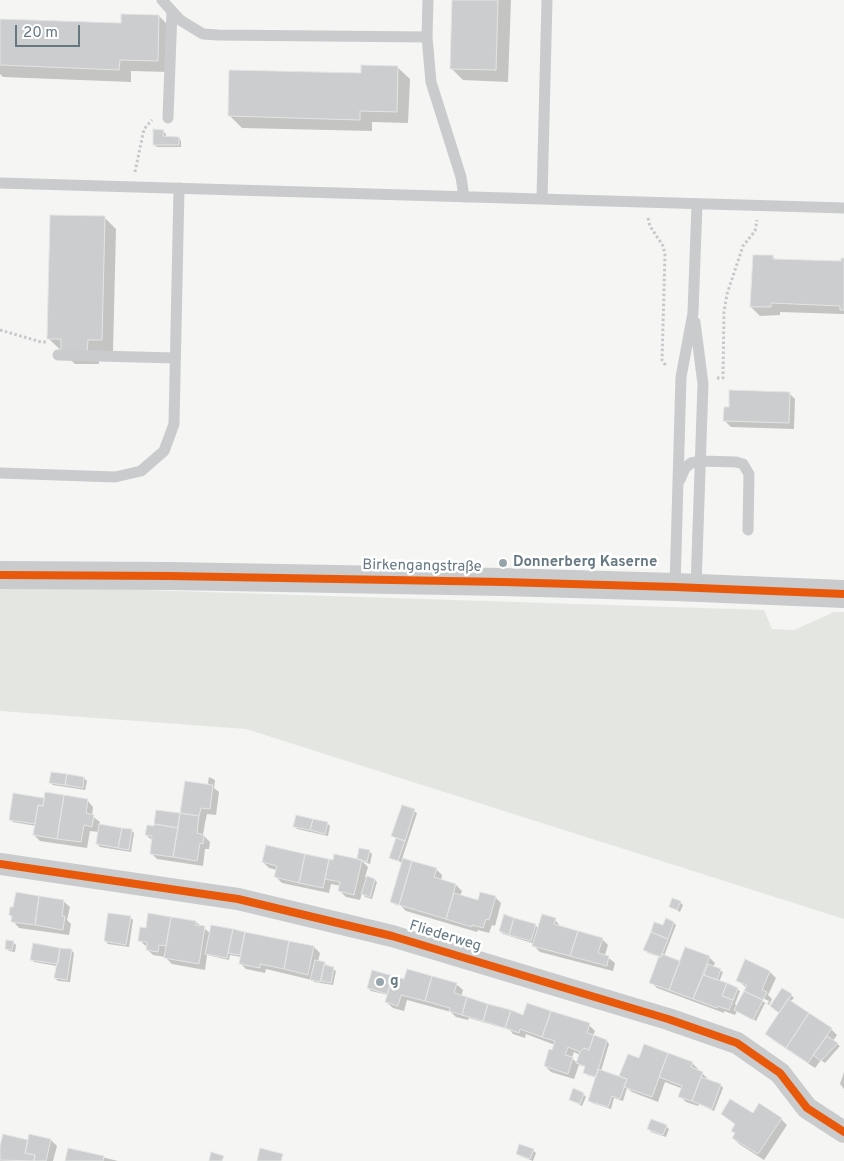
<!DOCTYPE html>
<meta charset="utf-8">
<style>
body{margin:0}
#map{position:relative;width:844px;height:1161px;overflow:hidden;background:#f5f5f4;font-family:Overpass,sans-serif}
canvas{display:block}
.scale{position:absolute;left:15px;top:25px;width:65px;height:22px;box-sizing:border-box;border:2px solid #667983;border-top:0;padding-left:6px;font-size:15px;line-height:18px;white-space:nowrap;color:#667983;-webkit-text-stroke:4px #fff;paint-order:stroke}
</style>
<div id="map">
<canvas width="844" height="1161"></canvas>
<div class="scale">20 m</div>
</div>
<script>
const context = document.querySelector('canvas').getContext('2d');
context.lineJoin = 'round';
function paint(path, color) { context.fillStyle = color; context.fill(path, 'evenodd'); }
const poly = rows => new Path2D(rows.map(r => 'M' + r).join(''));
function stroke(path, color, width, dash) { context.strokeStyle = color; context.lineWidth = width; context.lineCap = dash ? 'butt' : 'round'; context.setLineDash(dash || []); context.stroke(path); }
function label(font, color, halo, rows, align = 'center') {
  context.font = font + ' Overpass,sans-serif'; context.lineWidth = 5; context.setLineDash([]); context.textBaseline = 'middle'; context.strokeStyle = halo; context.fillStyle = color; for (const [text, x, y, turn = 0] of rows) {
    context.save(); context.translate(x, y); context.rotate((+turn || 0) * Math.PI / 180); context.textAlign = isNaN(turn) ? turn : align; if (halo) context.strokeText(text, 0, 0); context.fillText(text, 0, 0); context.restore();
  }
}
const green = poly([
 [82,588,764,610,772,629,794,630,834,612,844,612,844,919,246,729,0,711,0,589]
]);
const shadow = poly([
 [453,0,511,0,508,82,463,80,451,68],
 [159,16,171,28,169,72,131,71,131,82,3,77,0,74,0,20,122,24],
 [397,67,410,79,408,123,372,122,372,131,242,128,230,116,362,75],
 [163,131,166,134,166,137,179,138,181,141,181,147,157,147,154,144],
 [104,217,116,229,113,352,99,351,99,364,75,364,48,338],
 [773,257,776,260,843,263,844,259,844,314,780,312,780,315,760,316,751,307],
 [789,393,795,399,794,429,731,427,725,421],
 [209,777,215,780,214,788,219,792,216,815,207,814,205,823,203,835,210,842,209,849,205,849,203,866,157,859,151,853,153,841,146,835,155,828,179,814,210,786,208,783],
 [84,778,87,781,85,790,53,785,50,782],
 [14,794,45,800,87,800,93,807,92,816,100,822,99,825,132,831,134,833,131,852,100,847,97,844,99,832,90,831,87,848,40,841,34,835,36,826,13,822,10,819],
 [414,811,417,813,402,859,436,869,442,875,441,881,456,885,462,891,460,896,479,902,495,897,501,903,495,926,492,925,489,933,478,930,477,932,406,911,399,904,396,904,398,906,391,902,402,863,391,857,397,839,393,836],
 [327,823,330,826,328,836,297,829,294,826],
 [267,847,334,862,358,860,370,852,372,854,370,864,362,861,368,867,365,877,375,880,377,882,372,899,365,897,362,893,360,900,346,897,340,891,341,886,331,884,329,893,282,883,276,877,277,870,269,868,263,862],
 [63,901,70,907,67,920,71,924,69,935,19,928,13,921,13,918,10,915],
 [680,902,683,905,680,912,670,906],
 [149,914,196,922,210,933,212,926,314,947,320,953,318,962,324,963,336,971,333,985,314,982,312,980,266,969,265,973,246,969,240,963,241,957,230,955,229,960,207,955,205,970,172,964,165,957,153,955,147,949,147,947,139,940,147,929],
 [130,917,133,920,129,947,108,944,105,941],
 [555,920,561,927,602,939,608,945,605,955,615,963,613,971,540,952,534,946,535,944,503,934,500,931,535,925,539,929],
 [674,923,676,925,664,956,680,962,709,957,715,963,713,967,723,972,719,982,737,989,740,991,735,1004,738,1007,747,988,737,980,746,961,770,972,776,978,768,995,772,999,769,1005,765,1003,756,1021,737,1011,735,1015,724,1011,724,1013,657,988,651,982,660,957,648,953,645,950,664,927],
 [751,993,769,1001,768,1004,751,996],
 [13,942,16,945,15,952,9,951,6,948],
 [71,950,74,953,70,982,58,981,55,978,57,966,34,962,31,959],
 [373,972,405,981,456,984,463,990,461,997,524,1016,589,1025,595,1031,593,1036,607,1041,609,1044,601,1071,624,1079,621,1076,640,1059,692,1063,698,1069,697,1071,702,1073,708,1079,708,1081,721,1085,723,1088,714,1111,699,1104,698,1106,686,1102,680,1096,683,1089,665,1082,658,1102,632,1092,627,1088,623,1101,614,1098,611,1109,592,1103,589,1100,597,1078,587,1075,584,1072,586,1067,579,1065,574,1079,551,1072,545,1066,555,1045,526,1034,525,1038,513,1034,510,1030,469,1018,468,1020,456,1017,451,1012,407,1000,404,1011,393,1008,386,1002,388,995,371,991,368,988],
 [574,1052,580,1055,577,1063,572,1058],
 [791,995,794,998,790,1002,831,1029,837,1035,833,1041,840,1046,825,1063,821,1060,815,1068,773,1040,767,1034,781,1013,774,1009],
 [844,1072,844,1089,840,1084],
 [583,1094,586,1097,582,1106,570,1099],
 [722,1114,753,1115,781,1119,787,1125,764,1160,739,1144,733,1138,736,1134,733,1131,736,1125],
 [666,1126,669,1129,666,1137,651,1132,649,1129],
 [51,1140,57,1146,53,1161,0,1161,0,1152,29,1141],
 [69,1149,118,1161,66,1161],
 [533,1150,536,1153,533,1161,520,1156,517,1153]
]);
const building = poly([
 [452,0,498,0,496,70,450,69,452,0],
 [121,14,159,15,158,61,120,60,119,70,0,65,0,19,121,23,121,14],
 [361,65,398,66,397,112,360,111,360,120,228,116,229,70,361,73,361,65],
 [153,129,164,130,163,136,179,137,179,145,153,145,153,129],
 [50,215,105,216,102,340,88,340,87,353,61,352,61,339,47,339,50,215],
 [753,255,773,255,773,259,841,261,841,258,844,258,844,310,840,310,840,306,771,303,771,307,750,307,753,255],
 [729,390,790,392,789,423,723,421,724,407,729,407,729,390],
 [51,772,67,774,65,785,49,783,51,772],
 [67,774,84,777,83,788,65,785,67,774],
 [185,781,213,785,210,809,201,808,199,816,180,813,185,781],
 [45,792,64,795,57,839,33,835,38,805,43,806,45,792],
 [13,793,44,798,43,806,38,805,35,824,9,820,13,793],
 [64,795,88,799,86,813,94,815,92,827,84,825,81,842,57,839,64,795],
 [402,805,415,809,405,841,391,836,402,805],
 [156,810,180,813,178,828,154,824,156,810],
 [180,813,199,816,197,833,204,835,203,844,200,843,197,861,173,857,180,813],
 [296,815,313,819,310,830,293,827,296,815],
 [313,819,328,822,325,834,310,830,313,819],
 [99,824,122,828,118,848,96,844,99,824],
 [154,824,178,828,173,857,150,854,152,836,145,835,147,825,154,826,154,824],
 [122,828,132,829,129,850,118,848,122,828],
 [396,838,405,841,398,861,389,858,396,838],
 [266,845,305,854,299,883,274,877,277,866,262,862,266,845],
 [359,848,370,850,367,862,357,859,359,848],
 [305,854,329,859,323,888,299,883,305,854],
 [334,854,362,860,354,895,338,891,340,882,325,879,329,859,333,860,334,854],
 [403,858,412,861,399,905,390,902,403,858],
 [412,861,437,868,434,877,456,884,446,919,399,905,412,861],
 [367,876,375,879,370,897,361,894,367,876],
 [16,892,39,896,35,925,11,922,12,916,9,915,10,907,13,907,16,892],
 [480,892,496,896,489,920,486,919,483,928,472,925,472,927,446,919,454,893,478,900,480,892],
 [39,896,64,900,62,916,65,916,63,930,35,925,39,896],
 [672,898,681,901,677,910,669,907,672,898],
 [108,913,131,916,126,945,104,941,108,913],
 [148,913,171,917,166,946,159,945,158,952,146,950,147,942,138,941,140,927,146,928,148,913],
 [504,914,514,918,509,935,499,931,504,914],
 [542,914,556,918,554,924,578,931,570,956,532,946,542,914],
 [171,917,196,921,196,925,205,926,199,964,164,958,171,917],
 [514,918,536,924,531,941,509,935,514,918],
 [666,918,674,922,668,939,651,932,654,922,663,925,666,918],
 [211,925,233,929,227,958,205,954,211,925],
 [233,929,245,932,240,955,228,953,233,929],
 [578,931,603,938,598,953,609,956,607,966,570,956,578,931],
 [245,932,289,941,284,969,260,964,260,968,239,964,245,932],
 [651,932,668,939,661,957,643,950,651,932],
 [6,940,14,941,12,950,5,949,6,940],
 [289,941,314,946,308,975,284,969,289,941],
 [33,943,60,948,58,964,30,960,33,943],
 [685,947,710,956,693,999,669,990,685,947],
 [60,948,72,949,67,980,54,978,60,948],
 [662,954,680,961,669,990,649,983,659,956,661,957,662,954],
 [745,959,770,971,762,990,767,992,763,1000,744,991,747,985,736,981,745,959],
 [315,960,325,962,320,982,310,980,315,960],
 [708,964,721,969,717,980,704,975,708,964],
 [324,965,334,967,331,983,321,981,324,965],
 [407,969,432,976,425,1001,401,995,398,1006,385,1002,393,976,404,979,407,969],
 [372,970,393,976,387,994,367,988,372,970],
 [703,975,727,983,722,996,733,1000,729,1010,718,1006,717,1008,693,999,703,975],
 [432,976,457,983,454,993,467,997,462,1015,449,1011,450,1008,425,1001,432,976],
 [727,983,738,988,733,1000,722,996,727,983],
 [782,988,792,994,779,1013,770,1006,782,988],
 [744,991,763,1000,753,1020,734,1010,744,991],
 [467,997,488,1004,483,1021,462,1015,467,997],
 [788,999,809,1013,786,1048,765,1034,788,999],
 [527,1003,551,1011,542,1037,520,1029,519,1033,505,1028,511,1010,523,1015,527,1003],
 [488,1004,511,1010,505,1028,483,1021,488,1004],
 [551,1011,590,1023,587,1033,594,1035,589,1050,584,1048,580,1052,568,1047,565,1055,573,1057,568,1074,544,1066,549,1049,552,1050,555,1041,542,1037,551,1011],
 [809,1013,832,1028,808,1063,786,1048,809,1013],
 [594,1035,607,1040,596,1077,583,1073,585,1066,576,1063,580,1052,584,1048,589,1050,594,1035],
 [827,1036,838,1043,821,1061,813,1055,827,1036],
 [644,1044,668,1053,652,1097,624,1087,627,1079,619,1076,628,1054,639,1058,644,1044],
 [668,1053,693,1062,691,1067,703,1072,692,1101,678,1097,682,1086,659,1077,668,1053],
 [598,1069,627,1079,620,1099,612,1096,608,1107,588,1101,598,1069],
 [701,1077,721,1084,712,1109,692,1101,701,1077],
 [573,1088,584,1093,580,1104,569,1100,573,1088],
 [730,1099,753,1113,759,1103,782,1118,758,1154,732,1138,735,1133,731,1131,735,1124,721,1114,730,1099],
 [651,1119,667,1125,663,1135,647,1129,651,1119],
 [3,1134,28,1140,25,1153,35,1155,34,1161,0,1160,0,1146,3,1134],
 [29,1134,51,1139,46,1161,34,1161,35,1155,25,1153,29,1134],
 [519,1144,534,1149,530,1159,516,1154,519,1144],
 [68,1148,104,1156,103,1161,65,1161,68,1148],
 [260,1148,283,1154,281,1161,257,1161,260,1148],
 [211,1152,224,1156,222,1161,209,1161,211,1152]
]);
const path = poly([
 [135,172,144,129,152,120],
 [648,218,650,226,663,246,665,255,662,360,666,366],
 [0,330,41,342,48,342],
 [717,378,723,378,724,312,727,294,743,246,755,231,757,220]
]);
const service = poly([
 [162,0,180,20,203,34,218,35,427,37,431,82,461,177,464,197],
 [427,37,428,0],
 [168,118,172,11],
 [0,183,844,208],
 [542,199,547,0],
 [695,322,703,384,696,587],
 [58,355,175,358],
 [0,473,115,477,141,471,164,451,174,424,179,188],
 [680,480,685,468,691,463,701,461,736,462,743,464,749,474,748,530],
 [675,587,681,377,693,313,697,204]
]);
const minor = poly([
 [0,864,238,899,392,936,668,1019,737,1043,780,1073,807,1108,844,1132]
]);
const tertiary = poly([
 [0,575,170,576,503,582,675,587,844,594]
]);
const cycleway = poly([
 [0,575,170,576,503,582,675,587,844,594],
 [0,864,238,899,392,936,668,1019,737,1043,780,1073,807,1108,844,1132]
]);
const markers = [
 [503,563,5,"#98a4ab"],
 [380,982,5,"#98a4ab"]
];
const poiNames = [
 ["Donnerberg Kaserne",513,563],
 ["g",390,982]
];
const streetNames = [
 ["Birkengangstraße",422,567,1],
 ["Fliederweg",445,937,17]
];
paint(green, '#e4e7e1');
paint(shadow, '#0003');
paint(building, '#cbcdce');
stroke(building, '#e4e4e4', 1);
stroke(path, '#c7c8c9', 3, [2.5, 2.5]);
stroke(service, '#cacbcc', 11);
stroke(minor, '#cacbcc', 22);
stroke(tertiary, '#cacbcc', 28);
stroke(cycleway, '#e8590c', 8);
for (const [x, y, r, color] of markers) { const dot = new Path2D(); dot.arc(x, y, r, 0, 2 * Math.PI); context.fillStyle = color; context.fill(dot); stroke(dot, '#fff', 2); }
label('bold 15px', '#667983', '#fff', poiNames, 'left');
label('15px', '#667983', '#fff', streetNames);
</script>
